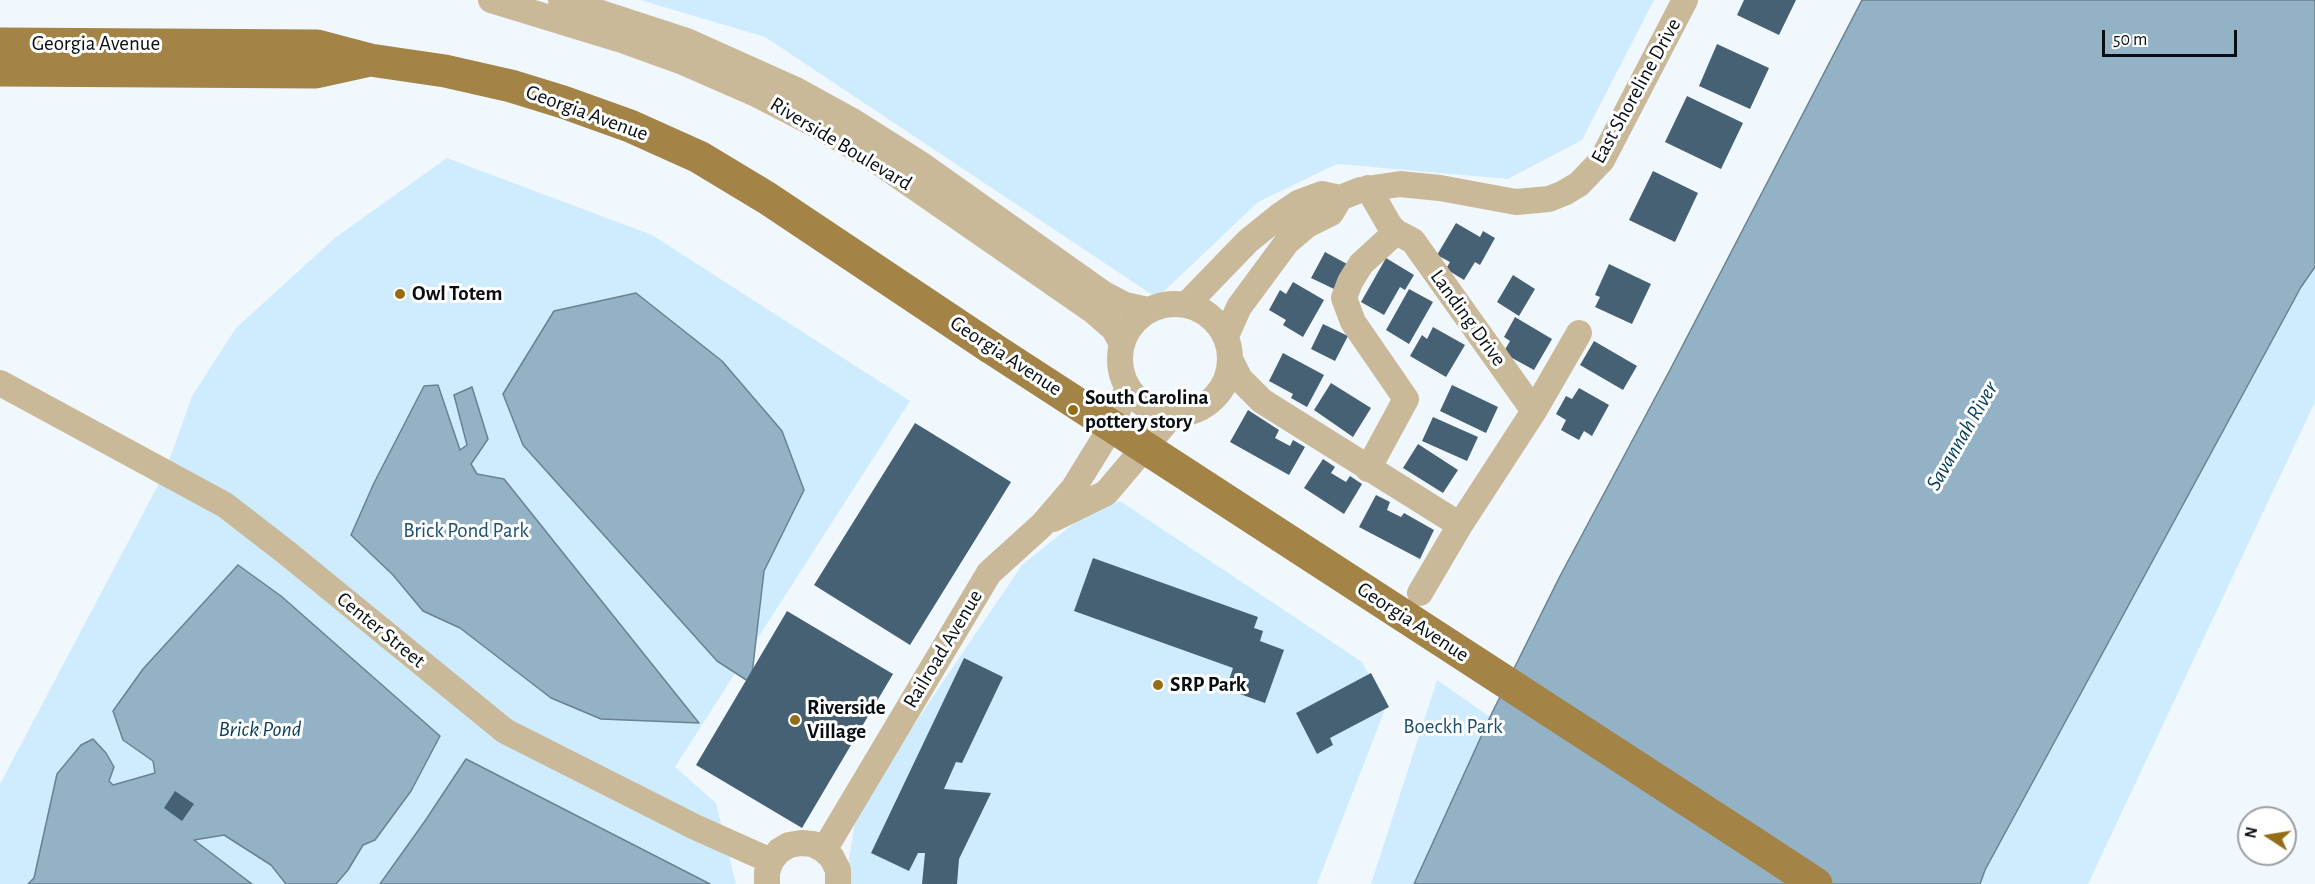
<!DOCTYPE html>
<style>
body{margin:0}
#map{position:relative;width:2315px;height:884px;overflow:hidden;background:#f0f8fe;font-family:"Alegreya Sans",sans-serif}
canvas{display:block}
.north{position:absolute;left:2237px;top:806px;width:60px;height:60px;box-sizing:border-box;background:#fff;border:2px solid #9c9fa1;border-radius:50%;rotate:282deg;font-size:16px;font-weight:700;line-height:24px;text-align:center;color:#070e13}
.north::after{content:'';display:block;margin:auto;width:21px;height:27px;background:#946e17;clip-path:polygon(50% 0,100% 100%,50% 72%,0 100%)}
.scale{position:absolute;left:2102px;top:30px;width:135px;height:27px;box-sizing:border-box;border:3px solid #070e13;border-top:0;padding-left:8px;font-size:18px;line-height:21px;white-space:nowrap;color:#070e13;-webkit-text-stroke:4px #fff;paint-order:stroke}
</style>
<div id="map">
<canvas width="2315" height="884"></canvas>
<div class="north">N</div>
<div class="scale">50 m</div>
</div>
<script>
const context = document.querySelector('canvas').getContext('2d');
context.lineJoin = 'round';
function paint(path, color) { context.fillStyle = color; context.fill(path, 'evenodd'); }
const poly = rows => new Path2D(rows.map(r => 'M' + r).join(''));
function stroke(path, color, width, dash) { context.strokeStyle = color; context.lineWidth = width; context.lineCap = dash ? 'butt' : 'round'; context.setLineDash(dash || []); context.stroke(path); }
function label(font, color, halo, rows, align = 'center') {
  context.font = font + ' "Alegreya Sans",sans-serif'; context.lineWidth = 6; context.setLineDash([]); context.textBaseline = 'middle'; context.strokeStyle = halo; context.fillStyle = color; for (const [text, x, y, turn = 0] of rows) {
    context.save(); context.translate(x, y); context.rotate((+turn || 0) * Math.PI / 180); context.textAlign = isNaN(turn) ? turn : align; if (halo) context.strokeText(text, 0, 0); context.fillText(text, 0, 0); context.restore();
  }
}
const green = poly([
 [640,0,1654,0,1582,140,1508,179,1337,164,1258,202,1157,298,765,37],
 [447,158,652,235,910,401,675,767,716,803,736,884,0,884,0,784,165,472,192,396,236,328,336,237],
 [2315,267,2315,402,2088,884,1980,884,1985,870,2301,287],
 [1120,501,1362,662,1386,707,1317,884,845,884,857,809,1022,565,1082,517],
 [1437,680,1490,717,1414,884,1371,884]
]);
const water = poly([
 [1862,0,2315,0,2315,267,2301,287,1985,870,1980,884,1414,884,1490,717,1559,578,1671,368,1862,0],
 [636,293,722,361,782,431,804,490,764,571,751,683,717,661,523,445,503,394,554,311,636,293],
 [438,385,460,450,467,445,454,395,472,387,488,439,471,464,477,474,504,479,699,723,601,719,551,698,460,628,423,611,393,575,351,535,374,483,424,386,438,385],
 [238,565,281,596,440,736,411,791,375,840,363,845,348,870,336,884,286,884,271,865,224,835,194,840,252,884,28,884,34,878,57,774,81,745,93,739,106,753,114,767,109,781,113,785,155,773,153,761,123,740,113,711,143,669,238,565],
 [466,759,710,884,380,884,425,821,466,759]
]);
const building = poly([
 [1744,0,1796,0,1779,35,1737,15],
 [1717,44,1769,68,1750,109,1699,86],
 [1687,96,1743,123,1721,169,1665,142],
 [1653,171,1698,193,1675,242,1629,220],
 [1456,223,1480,237,1483,231,1495,238,1480,265,1475,262,1464,280,1446,269,1450,262,1437,255],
 [1325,252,1347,264,1334,289,1311,278],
 [1386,258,1414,275,1405,290,1400,287,1384,315,1361,302],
 [1609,264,1651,284,1632,324,1595,307,1600,297,1595,295],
 [1513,275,1535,289,1519,316,1497,302],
 [1293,282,1324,300,1303,337,1283,325,1286,320,1269,310,1280,290,1286,294],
 [1409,289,1433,302,1409,344,1386,330],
 [1515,317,1552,339,1534,370,1503,353,1510,341,1504,337],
 [1323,324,1348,336,1335,361,1311,349],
 [1433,327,1465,345,1446,377,1410,356,1422,335,1427,339],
 [1594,341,1637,366,1623,390,1580,365],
 [1283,353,1324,375,1307,407,1291,398,1293,394,1269,381],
 [1331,383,1371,408,1353,437,1314,410],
 [1452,385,1498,407,1486,433,1440,411],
 [1579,388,1609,405,1592,436,1584,431,1579,440,1561,430,1566,420,1556,414,1566,396,1572,399],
 [1248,410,1279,430,1275,438,1290,446,1293,440,1305,447,1289,475,1230,442],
 [1433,417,1478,437,1467,461,1422,441],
 [915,423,1011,482,910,645,814,585],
 [1418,444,1458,470,1443,493,1403,468],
 [1323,459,1335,467,1331,473,1346,482,1350,476,1362,484,1344,514,1304,488],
 [1376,495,1390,502,1387,510,1401,517,1404,513,1434,530,1420,559,1359,527],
 [1093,558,1258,617,1254,628,1263,631,1260,641,1284,650,1265,703,1226,689,1233,668,1074,611],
 [787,611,893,674,802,828,696,765],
 [964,658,1003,677,962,763,956,762,944,789,991,793,959,859,957,884,922,884,925,853,918,853,909,871,871,853],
 [1371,673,1389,707,1330,738,1333,745,1317,754,1296,713],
 [175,791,194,804,182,821,164,808]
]);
const minor = poly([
 [491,0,622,40,683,62,754,93,822,128,877,161,1092,310,1114,329,1121,342],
 [561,0,687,41,794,89,854,122,922,165,1104,294,1125,305,1148,310],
 [1368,188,1390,226,1396,232,1413,241,1534,411],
 [1340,198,1360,190,1400,184,1440,188,1516,202,1549,199,1564,193,1579,184,1602,160,1685,0],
 '1120 359a55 55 0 1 1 110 0a55 55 0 1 1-110 0Z',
 [1187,304,1248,241,1279,216,1298,203,1322,194,1340,198],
 [1226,336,1239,307,1287,242,1307,225,1331,213,1340,198],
 [1230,359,1240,379,1262,401,1460,525,1534,411,1579,333],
 [0,383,225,505,287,553,505,731,695,827,771,861],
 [1368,469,1406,399,1353,322,1344,298,1350,282,1361,264,1396,232],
 [1053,519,1106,493,1173,414],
 [1420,593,1460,525],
 [824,850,989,573,1042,525,1073,489,1107,434,1128,388],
 [767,884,767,872,771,861,779,851,789,845,801,843,813,844,824,850,832,858,838,870,838,884]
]);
const major = poly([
 [0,44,317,46,370,60,445,71,511,86,563,102,630,126,699,157,767,198,990,347],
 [0,70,316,72,366,61],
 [1752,842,1816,884]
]);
const majorBridge = poly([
 [990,347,1752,842]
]);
const markers = [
 [400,294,6,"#946e17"],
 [1073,410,6,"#946e17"],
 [1158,685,6,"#946e17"],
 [795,720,6,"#946e17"]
];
const streetNames = [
 ["Georgia Avenue",96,44],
 ["East Shoreline Drive",1636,91,-61],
 ["Georgia Avenue",587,113,20],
 ["Riverside Boulevard",841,144,31],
 ["Landing Drive",1468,318,54],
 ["Georgia Avenue",1006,356,33],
 ["Georgia Avenue",1413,622,33],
 ["Center Street",381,630,39],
 ["Railroad Avenue",943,649,-59]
];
const poiNames = [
 ["Owl Totem",412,294],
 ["South Carolina",1085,398],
 ["pottery story",1085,422],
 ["SRP Park",1170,685],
 ["Riverside",807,708],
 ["Village",807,732]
];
const parkNames = [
 ["Brick Pond Park",466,531],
 ["Boeckh Park",1453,727]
];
const waterNames = [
 ["Savannah River",1962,436,-60],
 ["Brick Pond",260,729]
];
paint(green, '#cfecff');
paint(water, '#94b2c6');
stroke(water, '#6a8190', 1.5);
paint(building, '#466174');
stroke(minor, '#cab999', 26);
stroke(major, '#a38346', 33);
stroke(majorBridge, '#a38346', 33);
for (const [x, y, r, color] of markers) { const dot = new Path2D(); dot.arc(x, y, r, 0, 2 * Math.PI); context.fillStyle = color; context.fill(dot); stroke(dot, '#fff', 2); }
label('21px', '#070e13', '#fff', streetNames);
label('bold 21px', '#070e13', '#fff', poiNames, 'left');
label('21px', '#1c506e', '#fff', parkNames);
label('italic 22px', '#033e5a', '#fff', waterNames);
</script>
